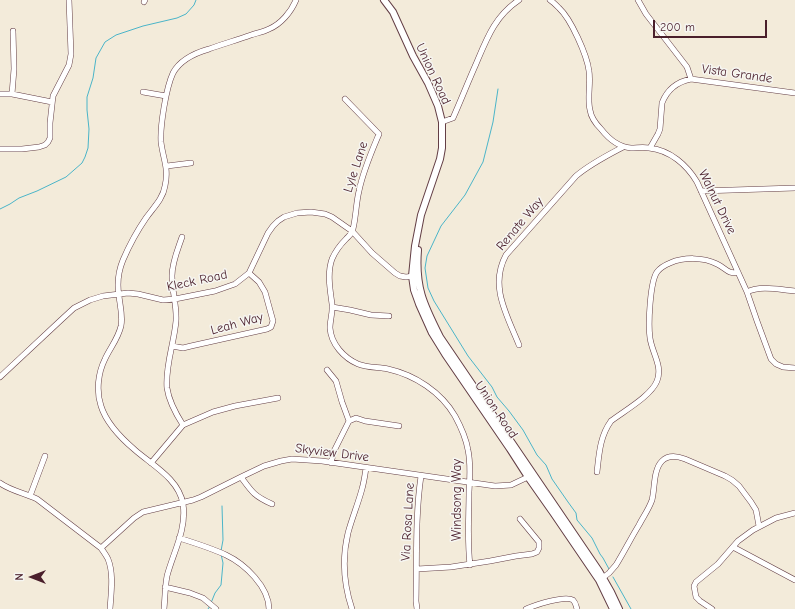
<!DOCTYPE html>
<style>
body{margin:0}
#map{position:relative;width:795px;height:609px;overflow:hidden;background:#f3ebda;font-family:"Comic Neue",sans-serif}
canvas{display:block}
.north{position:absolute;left:12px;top:557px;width:40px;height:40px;-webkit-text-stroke:3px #f6f6f2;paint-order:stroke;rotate:270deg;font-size:11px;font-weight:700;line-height:16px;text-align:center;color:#4a1f2b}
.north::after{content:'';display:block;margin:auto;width:14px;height:18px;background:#4a1f2b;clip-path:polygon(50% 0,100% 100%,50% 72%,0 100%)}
.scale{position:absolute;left:653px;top:20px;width:114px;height:18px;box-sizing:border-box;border:2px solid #4a1f2b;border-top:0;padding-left:5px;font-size:12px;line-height:14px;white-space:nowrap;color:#4a1f2b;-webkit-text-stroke:3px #f6f6f2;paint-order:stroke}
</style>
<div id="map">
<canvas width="795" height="609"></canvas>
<div class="north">N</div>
<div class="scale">200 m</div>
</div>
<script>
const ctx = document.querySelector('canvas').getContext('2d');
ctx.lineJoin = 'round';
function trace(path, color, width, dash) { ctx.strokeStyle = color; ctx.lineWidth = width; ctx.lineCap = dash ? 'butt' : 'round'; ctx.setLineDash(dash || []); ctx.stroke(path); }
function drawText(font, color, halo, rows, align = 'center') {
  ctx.font = font + ' "Comic Neue",sans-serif'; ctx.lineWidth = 3; ctx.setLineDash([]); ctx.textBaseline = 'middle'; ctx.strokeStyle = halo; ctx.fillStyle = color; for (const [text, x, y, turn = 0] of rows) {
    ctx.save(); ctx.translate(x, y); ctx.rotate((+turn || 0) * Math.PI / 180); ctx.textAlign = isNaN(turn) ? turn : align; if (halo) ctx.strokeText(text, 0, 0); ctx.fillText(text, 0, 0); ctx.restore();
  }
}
trace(new Path2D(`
 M498,89L493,122L483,162L465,195L441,226L427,256L425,268L428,288L434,301L468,356L492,387L497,397L509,411L523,430L537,455L546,465L552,479L568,502L576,513L577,520L592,538L600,554L603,558L609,569
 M0,209L10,204L19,198L37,191L66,177L82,163L85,157L88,148L89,129L87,110V97L93,78L96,58L105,42L116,35L143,26L177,18L186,14L194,5L196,0
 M221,551L223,540L222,506
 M613,577L631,609
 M211,603L215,593L221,585L223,563L221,554
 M208,609L210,606`), '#4ab4c8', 1);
const minor = new Path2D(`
 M550,0C553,2 556,5 559,8C571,19 587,55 589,71C591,83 587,98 590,110C591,117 596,124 601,129C608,138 618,147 631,148C637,148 643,147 649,148C670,150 687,165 697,182L747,292L757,321L771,359L776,364L783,367L795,368
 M638,0L646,14L687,67L691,79
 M144,2L145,0
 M143,92L166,96
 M0,94H12L52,102
 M12,94L14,69L13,31
 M345,99L379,134C371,153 363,171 359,191C356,203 356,217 353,229C352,234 349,236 346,239C341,244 335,252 332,259C327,273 330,289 332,304C333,312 330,320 330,328C331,344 344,358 358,364C368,368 378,367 388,369C415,375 441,392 455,416C461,427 466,438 468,450C471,464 470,478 469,492C469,516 467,540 470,565
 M442,122L453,118C461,100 468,82 476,64C487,38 495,16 519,0
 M650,148L658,134L660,129L662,103C667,90 676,82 691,79L795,93
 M0,149H22L39,147L45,145L48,142L50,138V123L53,96L69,65L71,54L69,0
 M167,166L191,163
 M701,191L795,188
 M182,237C178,249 172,262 172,276C172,291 177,306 176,321C174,344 165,366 167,388C169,402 176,414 183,425
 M747,292C761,285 780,290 795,291
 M332,307L350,310L371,315L389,316
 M519,345C507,315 489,286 506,255L576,176C590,164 606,156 623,147
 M172,346L183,348L191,346L267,329L271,327L273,321L265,292L259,282L249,273
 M327,370L336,381L342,402L349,421
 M0,377L61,320L74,308L90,300L103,296L128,293L138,294L163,300L175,299L215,291L235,284L249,273L268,233L273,226L278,221L284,217L297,213L311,212L325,214L332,217L352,231L372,253L395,273L400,276L406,277L414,276
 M151,463L183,425L213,412L235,406L278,398
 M331,463L334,451L349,421L356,418L365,421L399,426
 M597,472C599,454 600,436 611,421C624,411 651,396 657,381C663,366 652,353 650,338C648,324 650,282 657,272C660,268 665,265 670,263C684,257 703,257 717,264C726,268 728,275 738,272
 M241,477C252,492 254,496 272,504
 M0,483C11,491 25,493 37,499L101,548C103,551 106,555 108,559C114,574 111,593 110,609
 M30,496L45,456
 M179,538C195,543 211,548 226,555C245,564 269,587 269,609
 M733,547L795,580
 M101,548L134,518L143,512L193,500L201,497L241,477L264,466L281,461L292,459L322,461L495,486L511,485L530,476
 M417,569L451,567L490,561L516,556L532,554L537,552L539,548V542L520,519
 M600,580L609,573L616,565C624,552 631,538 639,525C643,517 649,509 652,500C655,489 653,470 662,461C668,455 677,456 685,459L725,476L732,480L739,486L751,502L756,510L759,526
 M165,587L190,593L203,598L216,609
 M164,609C165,598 165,587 167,576C173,553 187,529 183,504C179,479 152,465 135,450C122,439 106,422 101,406C96,391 98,373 105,359C110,348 118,339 121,326C123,316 120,306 119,296C117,284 118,272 123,260C129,246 137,231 146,218C153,208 163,199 165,186C169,168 163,159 161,142C160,126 166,88 173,73C180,60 195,53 209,49C223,44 237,40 251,35C257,33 263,32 269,29C281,24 291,12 296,0
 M352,609C344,585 342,558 348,533C352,518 358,504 362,489C364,482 365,475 366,468
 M417,609L416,601C417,560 415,517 421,476
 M526,609C535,605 565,595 573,600C576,603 576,606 577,609
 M712,609L700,601L696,597L694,586L696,582L718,564L738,541L753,530L776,518L795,513`);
const major = new Path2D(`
 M384,0L393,12L413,56L428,83L438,106L442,122V148L440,159L421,215L415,246L412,276L414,290L419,304L432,333L445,354L510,449L528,477L554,514L599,580L613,609
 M418,250C415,288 424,305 440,337L599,571L611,592L619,609`);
trace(minor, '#633e45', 6);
trace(major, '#633e45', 8);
trace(minor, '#fff', 5);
trace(major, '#fff', 6);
drawText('13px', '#4a1f2b', '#f6f6f2', [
 ["Union Road",433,74,65],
 ["Vista Grande",737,74,8],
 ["Lyle Lane",356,167,-72],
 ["Walnut Drive",717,202,64],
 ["Renate Way",520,224,-50],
 ["Kleck Road",197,281,-12],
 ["Leah Way",237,324,-15],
 ["Union Road",496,410,56],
 ["Skyview Drive",332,453,7],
 ["Windsong Way",457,500,-90],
 ["Via Rosa Lane",408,522,-87]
]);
</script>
